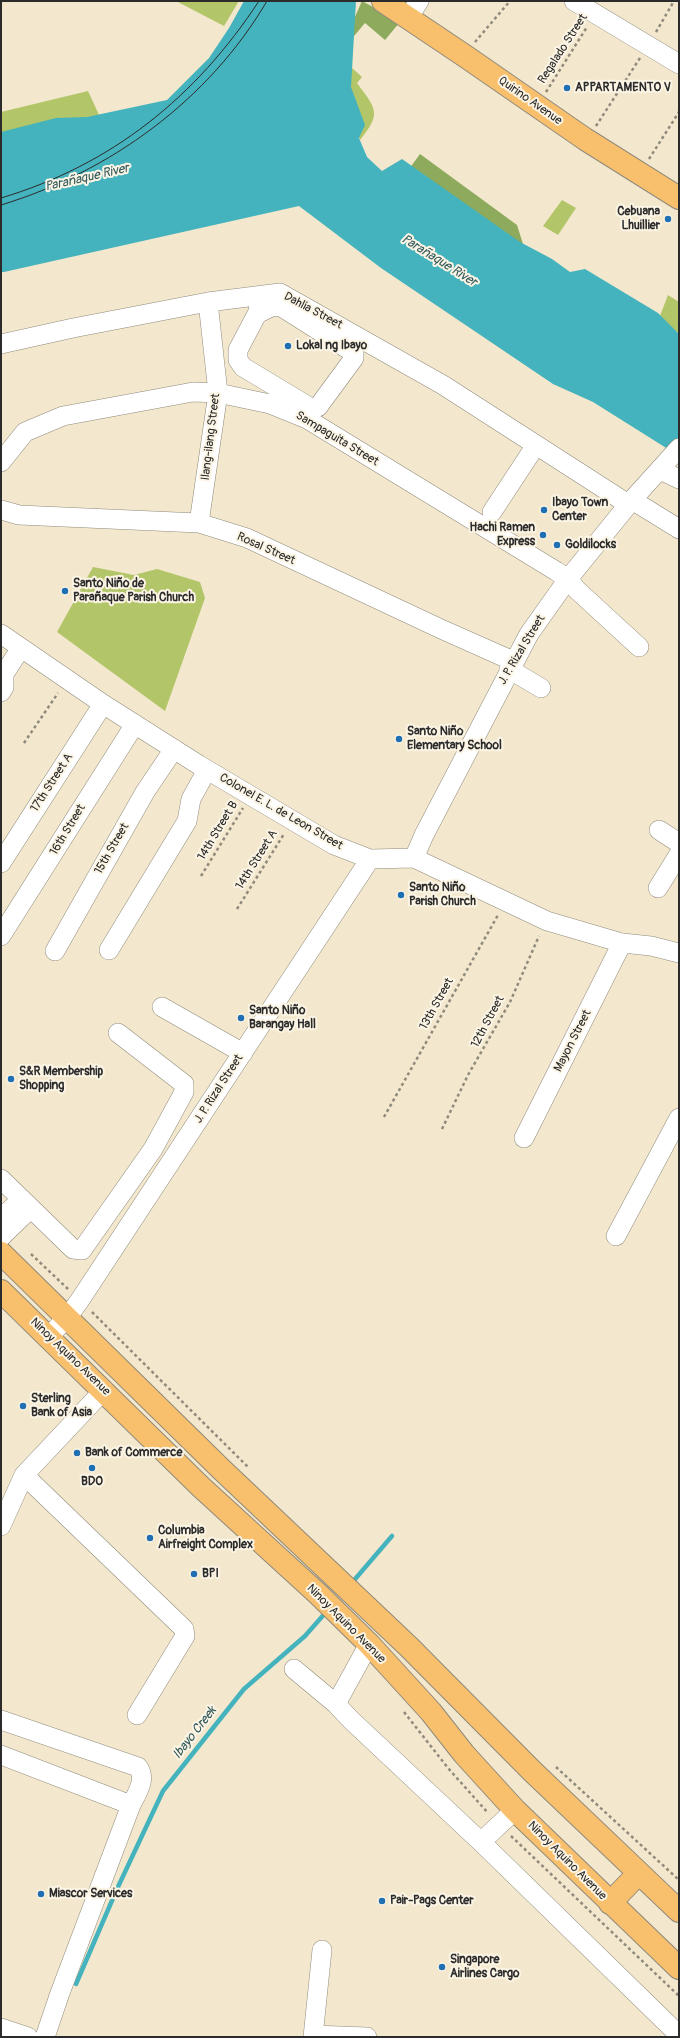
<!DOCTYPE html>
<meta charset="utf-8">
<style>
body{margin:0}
#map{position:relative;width:680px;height:2038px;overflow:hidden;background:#f3e8cd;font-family:Pangolin,sans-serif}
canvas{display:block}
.frame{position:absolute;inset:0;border:2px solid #2b2b2b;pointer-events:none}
</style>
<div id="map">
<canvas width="680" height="2038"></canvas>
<div class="frame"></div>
</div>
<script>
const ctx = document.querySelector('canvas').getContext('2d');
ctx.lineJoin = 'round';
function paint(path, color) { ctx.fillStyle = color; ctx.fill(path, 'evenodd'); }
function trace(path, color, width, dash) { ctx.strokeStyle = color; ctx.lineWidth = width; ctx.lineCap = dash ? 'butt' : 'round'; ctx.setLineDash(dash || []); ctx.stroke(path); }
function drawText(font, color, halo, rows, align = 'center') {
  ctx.font = font + ' Pangolin,sans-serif'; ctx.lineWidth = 4; ctx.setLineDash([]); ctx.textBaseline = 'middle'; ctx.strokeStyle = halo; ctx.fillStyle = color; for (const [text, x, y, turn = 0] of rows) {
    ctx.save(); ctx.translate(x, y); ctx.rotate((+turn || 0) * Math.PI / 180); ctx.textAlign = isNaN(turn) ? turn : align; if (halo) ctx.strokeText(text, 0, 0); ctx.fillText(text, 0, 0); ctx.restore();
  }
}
paint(new Path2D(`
 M176,1H239L224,26Z
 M341,58L362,77L357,83C376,109 382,113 360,140L344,90Z
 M88,91L100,117L1,138V112Z
 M562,200L576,208L558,235L543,226Z
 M668,295L679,302V333L658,321Z
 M93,567L134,575L157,569L200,582L205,598L165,711L57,632Z`), '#b2c569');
paint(new Path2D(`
 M362,1L400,22L385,40L365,23L338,55Z
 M420,154L517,225L524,247L401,180Z`), '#8daa5d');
paint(new Path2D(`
 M244,1H356L351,87L365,125L359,138L367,157L382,171L402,159L520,242L552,259L570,272L585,269L658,313L679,334V456L593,402L553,384L381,268L299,206L4,272H1V132L56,118L87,117L167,100L209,58L229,28Z`), '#44b3bd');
trace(new Path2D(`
 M350,1585L392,1536
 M76,1984L117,1889L163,1791L244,1689L305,1636L327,1611`), '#44b3bd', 4.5);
const minor = new Path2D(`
 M574,1L679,64
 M408,18L419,1
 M257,314L271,307L280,306L354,353V358L318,407L311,408L243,367L238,360V350L257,314L263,295
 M1,344L73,328L208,302L280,293L443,385L628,504
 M1,462L25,432L63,416L193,392L218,393L270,404L307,419L556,571L568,579L577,590L639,647
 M660,470L679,479
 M632,500L679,529
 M1,510L19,515L199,523L247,538L441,629L513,661
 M492,512L536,445
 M199,523L218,393L208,302
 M1,634L103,704L199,765L334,845L370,859L414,858L547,921L622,943L651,946L679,953
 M509,669L541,688
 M1,692L4,687V674L21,648
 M659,830L679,843
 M414,858L424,835L529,634L568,579L632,500L679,448
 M1,863L103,704
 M658,888L679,854
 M1,936L135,724
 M109,950L187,821L191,799L207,770
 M55,951L145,792L174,749
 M162,1007L243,1053
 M524,1138L622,943
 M1,1179L73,1249L82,1250L153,1149L184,1092V1084L118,1033
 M1,1218L22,1199
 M616,1236L679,1118
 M1,1237L31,1208
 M49,1336L66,1319L80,1300L370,859
 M24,1475L184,1629L185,1636L137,1715
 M1,1526L24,1475L104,1390
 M294,1669L336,1704L350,1719L481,1842L679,2035
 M336,1704L369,1644
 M1,1720L138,1767C147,1779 137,1793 131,1805L60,1993L45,2037
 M1,1755L131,1805
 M481,1842L515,1810
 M1,2028L28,2037
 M313,2035L367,2037
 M313,2037L322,1950`);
const major = new Path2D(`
 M383,1L465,56L585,139L679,198
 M1,1253L220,1468L409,1647L532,1771L679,1911
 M1,1291L201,1487L318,1594L369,1644L431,1712L464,1754L515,1810L679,1968
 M610,1903L639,1873`);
trace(minor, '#8f8a7c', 20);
trace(major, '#8f8a7c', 24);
trace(new Path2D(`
 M656,32L674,1
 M475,42L510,1
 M546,92L587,27
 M596,126L640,58
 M649,159L679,112
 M24,743L58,693
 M201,876L243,808
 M237,909L284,834
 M384,1117L498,915
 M442,1129L468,1075L510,1002L539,936
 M31,1254L68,1289
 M92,1312L249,1468
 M404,1712L448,1768L488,1813
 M556,1767L679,1880
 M511,1836L679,1996`), '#8f8a7c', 2.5, [3, 3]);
trace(minor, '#fff', 19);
trace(major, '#f8bf6c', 22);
trace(new Path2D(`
 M1,198C112,165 196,97 259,1
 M1,205C110,172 209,100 267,1`), '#2b2b2b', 1);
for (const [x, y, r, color] of [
 [567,88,4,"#1f6fb2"],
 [668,219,4,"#1f6fb2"],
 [288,346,4,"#1f6fb2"],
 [544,510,4,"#1f6fb2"],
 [543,535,4,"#1f6fb2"],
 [557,545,4,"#1f6fb2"],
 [65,591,4,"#1f6fb2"],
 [399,739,4,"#1f6fb2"],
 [401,895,4,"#1f6fb2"],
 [241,1018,4,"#1f6fb2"],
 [11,1079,4,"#1f6fb2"],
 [23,1406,4,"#1f6fb2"],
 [77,1453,4,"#1f6fb2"],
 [92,1468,4,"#1f6fb2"],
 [150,1538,4,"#1f6fb2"],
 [194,1574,4,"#1f6fb2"],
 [41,1894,4,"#1f6fb2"],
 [382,1901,4,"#1f6fb2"],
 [442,1967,4,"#1f6fb2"]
]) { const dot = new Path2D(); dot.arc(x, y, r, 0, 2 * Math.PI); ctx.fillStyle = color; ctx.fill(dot); trace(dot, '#fcf5e5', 1.5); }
drawText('12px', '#2b2b2b', '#fcf5e5', [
 ["Regalado Street",563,49,-57],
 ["Quirino Avenue",530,101,35],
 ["Dahlia Street",313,311,28],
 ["Ilang-ilang Street",211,437,-83],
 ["Sampaguita Street",337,439,31],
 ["Rosal Street",266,549,24],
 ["J. P. Rizal Street",522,650,-59],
 ["17th Street A",52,783,-57],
 ["Colonel E. L. de Leon Street",281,812,30],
 ["16th Street",68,830,-59],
 ["14th Street B",218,831,-59],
 ["15th Street",112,849,-60],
 ["14th Street A",257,860,-58],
 ["13th Street",437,1004,-61],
 ["12th Street",488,1022,-62],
 ["Mayon Street",573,1041,-63],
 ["J. P. Rizal Street",219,1089,-57],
 ["Ninoy Aquino Avenue",70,1357,44],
 ["Ninoy Aquino Avenue",346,1624,45],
 ["Ninoy Aquino Avenue",567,1861,45]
]);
drawText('bold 12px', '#2b2b2b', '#fcf5e5', [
 ["APPARTAMENTO V",575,88],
 ["Cebuana",660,212,"right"],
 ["Lhuillier",660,226,"right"],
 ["Lokal ng Ibayo",296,346],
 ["Ibayo Town",552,503],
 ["Center",552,517],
 ["Hachi Ramen",535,528,"right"],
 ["Express",535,542,"right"],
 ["Goldilocks",565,545],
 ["Santo Niño de",73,584],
 ["Parañaque Parish Church",73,598],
 ["Santo Niño",407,732],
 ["Elementary School",407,746],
 ["Santo Niño",409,888],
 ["Parish Church",409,902],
 ["Santo Niño",249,1011],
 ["Barangay Hall",249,1025],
 ["S&R Membership",19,1072],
 ["Shopping",19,1086],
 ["Sterling",31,1399],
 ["Bank of Asia",31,1413],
 ["Bank of Commerce",85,1453],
 ["BDO",92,1482,"center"],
 ["Columbia",158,1531],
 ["Airfreight Complex",158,1545],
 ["BPI",202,1574],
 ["Miascor Services",49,1894],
 ["Pair-Pags Center",390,1901],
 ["Singapore",450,1960],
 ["Airlines Cargo",450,1974]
], 'left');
drawText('italic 13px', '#345b5e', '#fcf5e5', [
 ["Parañaque River",87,178,-13],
 ["Parañaque River",439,261,32],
 ["Ibayo Creek",195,1733,-52]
]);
</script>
